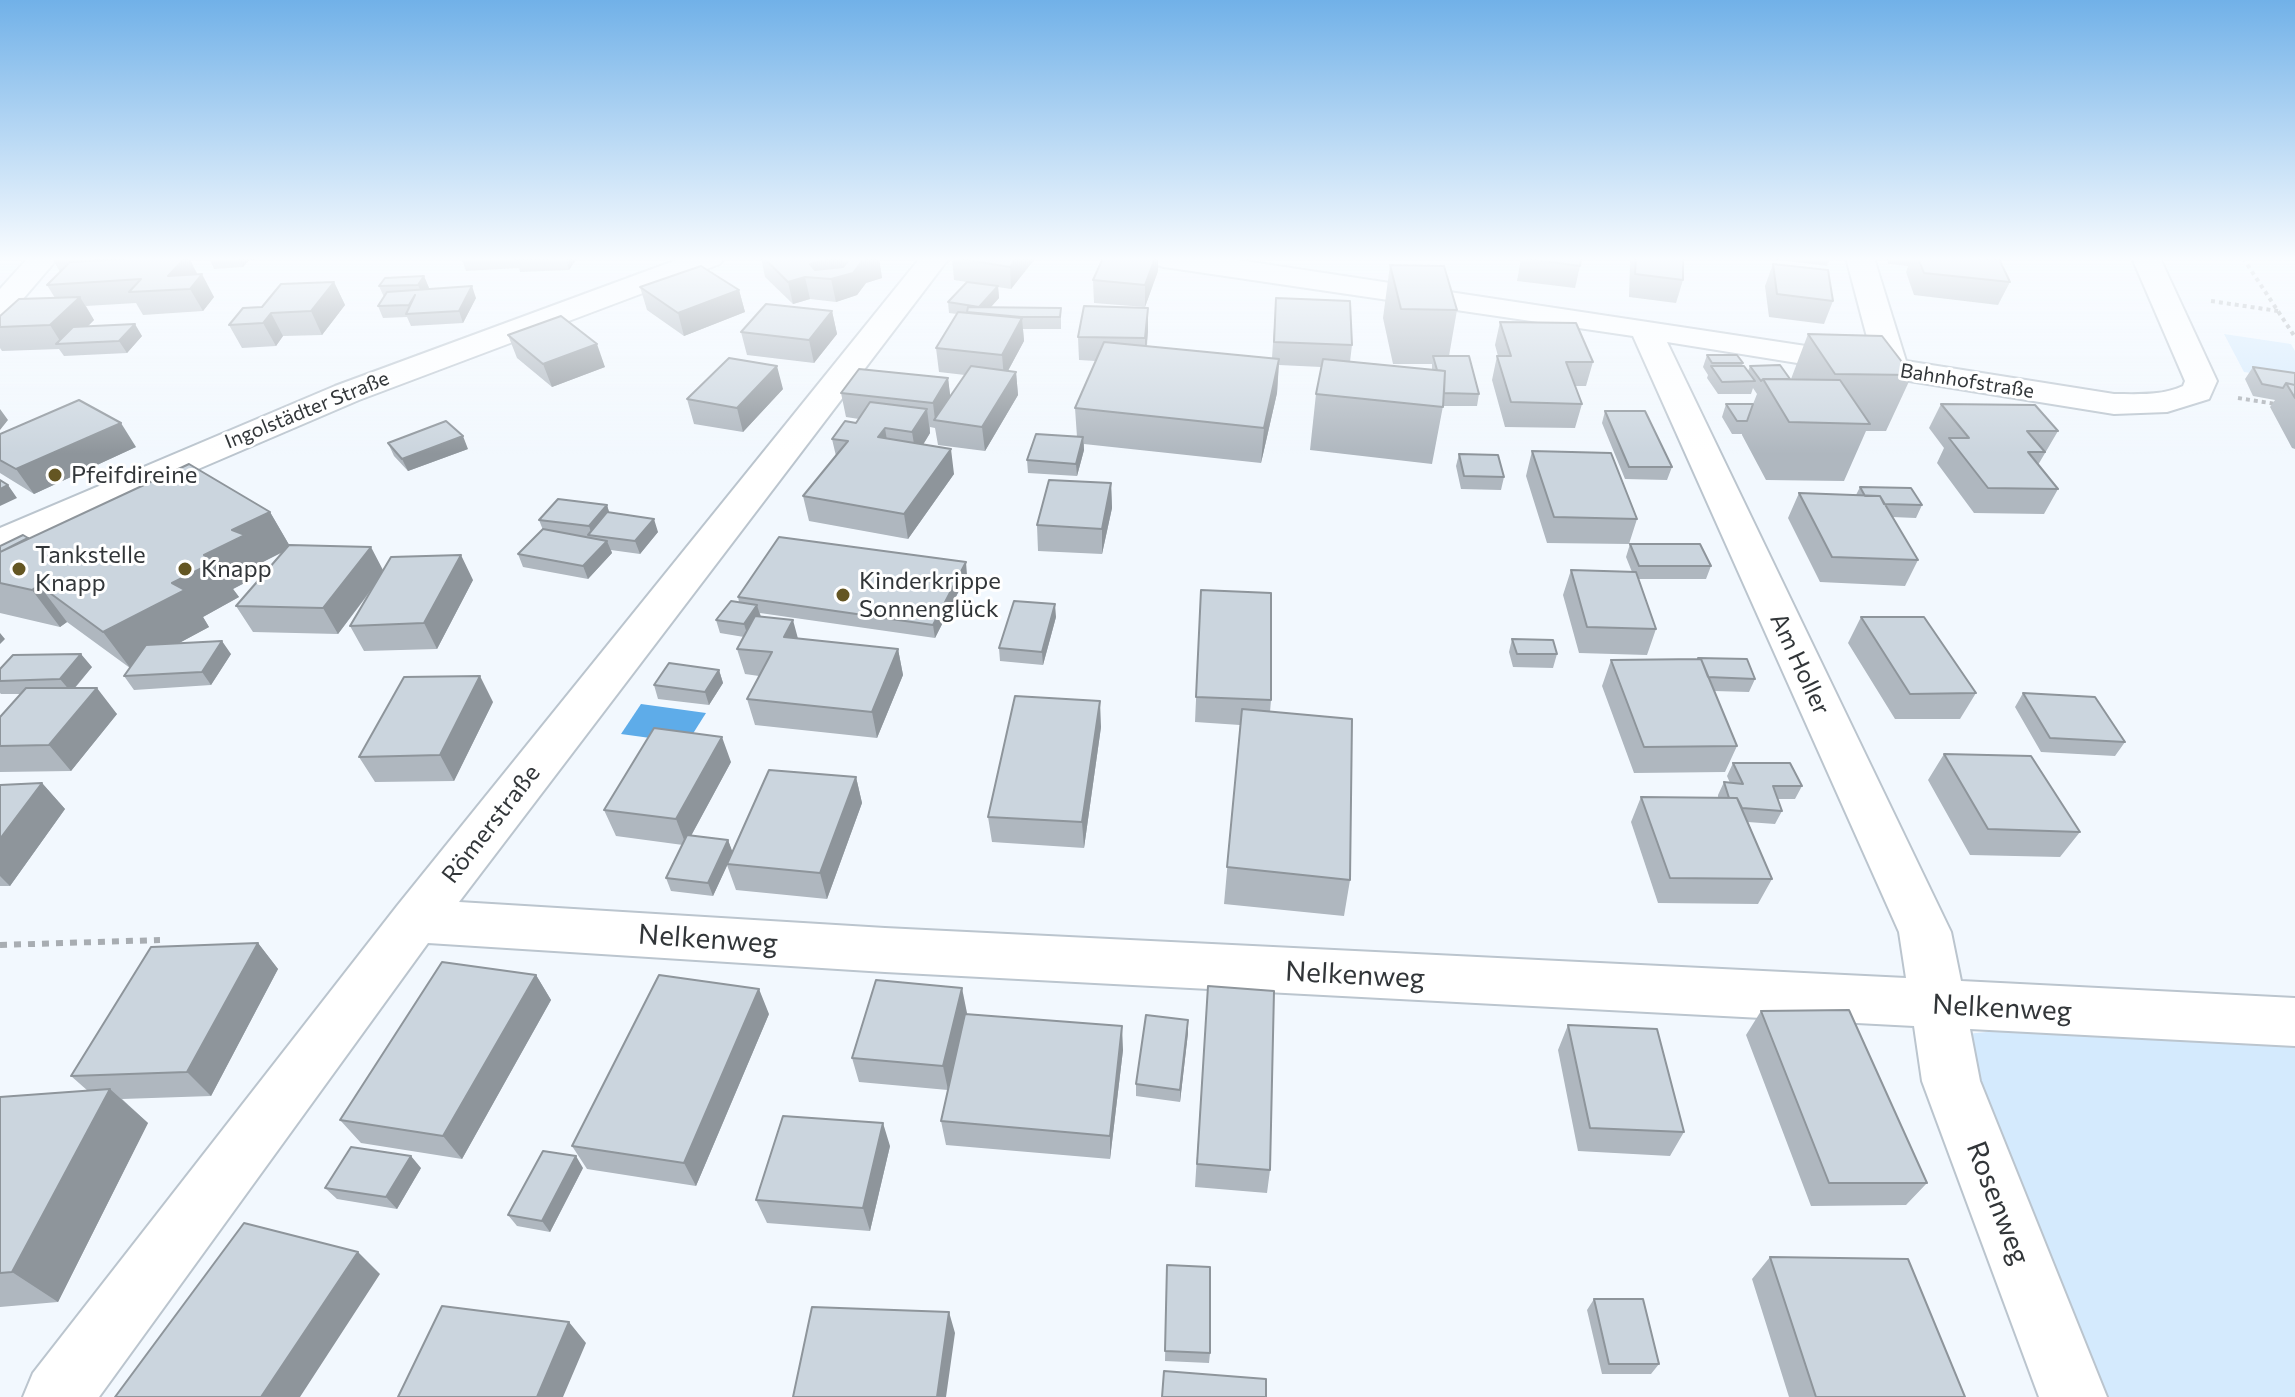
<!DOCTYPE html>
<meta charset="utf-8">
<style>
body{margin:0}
canvas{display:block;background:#f2f8fe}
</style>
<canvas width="2295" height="1397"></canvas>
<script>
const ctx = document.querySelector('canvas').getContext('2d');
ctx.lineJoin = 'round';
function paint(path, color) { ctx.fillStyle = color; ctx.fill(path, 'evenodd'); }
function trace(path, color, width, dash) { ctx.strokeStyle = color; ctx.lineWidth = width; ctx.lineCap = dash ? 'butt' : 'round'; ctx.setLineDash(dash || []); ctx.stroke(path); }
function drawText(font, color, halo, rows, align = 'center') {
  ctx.font = font + ' Commissioner,sans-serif'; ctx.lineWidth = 6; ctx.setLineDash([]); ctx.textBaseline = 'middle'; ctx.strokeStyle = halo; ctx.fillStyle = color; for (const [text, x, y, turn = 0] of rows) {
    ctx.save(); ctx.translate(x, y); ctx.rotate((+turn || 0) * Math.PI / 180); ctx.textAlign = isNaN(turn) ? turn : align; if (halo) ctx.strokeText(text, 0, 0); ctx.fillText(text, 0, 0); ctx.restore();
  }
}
paint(new Path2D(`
 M2224,334L2291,344L2295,351V379L2244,372Z
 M1996,1031L2176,1034L2295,1040V1397H2103L1961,1047L1967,1034Z`), '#d4eafd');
paint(new Path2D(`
 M641,704L706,713L687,743L621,734Z`), '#5eace9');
const street = new Path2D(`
 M28,258H58L11,313L0,316V289Z
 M682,258H724L720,264L359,400L0,554V528L335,386Z
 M920,258H949L459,902L885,928L1906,978L1899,932L1633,336L1164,267L1154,264L1150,258H1225L1872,356L1846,258H1874L1906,361L2114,394C2137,394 2161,396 2183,386L2185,381L2132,258H2160L2217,381L2209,399L2167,412L2114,414L1667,342L1951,932L1961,981L2295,998V1046L1970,1029L1980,1081L2107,1397H2039L1922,1081L1914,1026L885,972L428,943L99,1397H23L33,1373L397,906Z`);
trace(street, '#bbc5ce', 4);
trace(new Path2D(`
 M2243,258L2295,337
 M2211,301L2278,311
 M2238,398L2276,404`), '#a8adb2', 4, [4, 4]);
trace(new Path2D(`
 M0,945L160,940`), '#a8adb2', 6, [7, 7]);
paint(street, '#fff');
paint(new Path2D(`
 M52,258H189L198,275L214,297L203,311L143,315L136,303L86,306L94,320L87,327L142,336L127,353L64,356L59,349L2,351L0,348V316L55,298L47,285L60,272Z
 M209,258H271L249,260L243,267L214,269Z
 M461,258H577L569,270L520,272L519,268L466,271Z
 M761,258H879L882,278L866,283L857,295L836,302L810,299L793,304L765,277Z
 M952,258L1034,260L1011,289L998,287L999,298L990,308H1061V329H1023L1024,341L1008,371L1016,372L1018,395L985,451L938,445L935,428L930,427V433L923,445L954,474L908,539L809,521L803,496L836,456L832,439L856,423L859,419L846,417L841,393L948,378L950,396L965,375L939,372L936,348L957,314L949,313L948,302L967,282L954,280Z
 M1103,258H1158V271L1145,307L1094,303L1093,280Z
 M1521,258L1580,266L1575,288L1517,281Z
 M1631,258H1683V280L1676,303L1629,297L1630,264Z
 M1764,258H1830L1827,266Z
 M1887,258H1994L2010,282L1998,305L1914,295L1906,272L1908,266L1888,264Z
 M1773,264L1833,301L1824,324L1769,317L1765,286Z
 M1390,265L1457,310L1449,356L1479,394L1477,406H1443L1432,464L1310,450L1316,394L1321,367L1279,365L1277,393L1261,463L1084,444V450L1077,476L1028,473L1027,460L1077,437L1075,408L1096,361L1079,360L1078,337L1148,331L1147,346L1272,358L1276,298L1352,345L1350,362L1432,370V364H1393L1383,318Z
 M424,276L429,288L428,289L476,298L463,323L411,326L407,317L383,318L378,306L384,297L379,286Z
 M334,282L345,305L322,335L283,336L276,346L242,348L229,325L262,307Z
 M640,287L739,290L745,312L684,336L647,310Z
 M832,311L837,334L814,363L747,355L741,332Z
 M1500,322L1593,362L1586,386H1575L1582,404L1575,428L1505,427L1492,380L1497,356H1498L1495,345Z
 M1808,334L1912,375L1886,431H1866L1844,481L1766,480L1742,435V434H1732L1722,417L1726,404H1753L1757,394L1753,388L1751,394H1718L1707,378L1708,375L1703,367L1707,355L1743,363L1742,366L1748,371L1750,366L1791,379Z
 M508,335L605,367L552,387L517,358Z
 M2253,367L2295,373V449L2292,448L2270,407L2275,400L2253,396L2245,379Z
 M783,389L743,432L694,424L687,399Z
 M1941,404L2058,431L2038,465L2058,489L2044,514L1974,513L1937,463L1944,448L1929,428Z
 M1605,411L1672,467L1667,480L1625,479L1602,423Z
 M0,434L136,447L34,494L0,473Z
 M388,443L468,449L408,471L394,456Z
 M1532,451L1637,519L1629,544L1547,543L1526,476Z
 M1459,454L1504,477L1501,490L1461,489L1456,466Z
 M1111,483L1112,508L1102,554L1038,551L1037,525Z
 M1860,487L1922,505L1916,518L1892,517L1918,560L1905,586L1820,582L1788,518L1799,493L1856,495Z
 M607,505L609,513L658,532L640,554L611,550L612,553L588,579L523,567L518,554L543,530L539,520Z
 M270,512L289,545L383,570L473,580L437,649L364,651L350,626L373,588L338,634L253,632L236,606L266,572L233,589L239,597L203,617L209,627L179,643L231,654L211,685L134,690L124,676L130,668L67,622L60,627L0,613V546L28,538ZM283,551L266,571L261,563Z
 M1630,544L1711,566L1706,579H1638L1656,629L1647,655L1579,653L1563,595L1571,570L1632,572L1626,557Z
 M967,575L935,638L760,613L761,617L798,639L898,649L903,675L877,738L755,725L747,699L759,676L745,674L737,649L744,637L720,633L716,620L739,602L738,597Z
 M1201,590L1271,700L1270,712L1350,880L1344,916L1224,904L1240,725L1195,722Z
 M1056,617L1043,665L1000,661L999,648Z
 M1861,617L1976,693L1960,719H1895L1848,643Z
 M1512,639L1557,654L1553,668L1513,667L1509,652Z
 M1611,660L1755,679L1749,692L1714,691L1737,746L1725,772L1634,773L1602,686Z
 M92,667L75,688L117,714L71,771L0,772V717L21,694H1L0,693V669Z
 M719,670L723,683L709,705L658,699L654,685Z
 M2023,693L2125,742L2115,756L2041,752L2015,707Z
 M493,702L454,781L375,782L359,757Z
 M1101,727L1084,848L992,842L988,817Z
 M1944,754L2080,832L2060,857L1970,855L1928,780Z
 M731,762L691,836L728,840L732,852L856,777L862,803L827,899L736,890L727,865L713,896L671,891L666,878L683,845L616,836L604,810Z
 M1733,763L1802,786L1795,799H1778L1782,811L1775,824L1748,822L1772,879L1758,904L1658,903L1631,822L1641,797L1718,798V795L1724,782L1730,783L1727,776Z
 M42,783L65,809L10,886H0V785Z
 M258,943L278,969L211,1096L122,1099L148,1123L58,1302L0,1307V1097L88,1091L71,1076Z
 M536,975L551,1000L462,1159L361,1143L340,1120Z
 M1208,986L1270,1170L1267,1193L1195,1187Z
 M1761,1011L1927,1183L1906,1205L1811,1206L1746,1035Z
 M769,1014L696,1186L587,1169L572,1146Z
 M967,1014L1123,1050L1110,1159L946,1145L941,1121L948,1090L859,1082L852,1058Z
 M1568,1025L1684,1132L1670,1156L1578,1151L1558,1050Z
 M1188,1033L1180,1102L1136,1096V1084Z
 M890,1146L870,1231L767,1223L756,1200Z
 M421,1168L397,1209L337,1199L325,1188Z
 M583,1168L550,1232L517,1226L508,1215Z
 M1770,1257L1965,1397H1789L1752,1279Z
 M1167,1265L1210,1353L1209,1363L1165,1361Z
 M1594,1299L1659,1364L1651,1374H1602L1587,1310Z`), '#afb7bf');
paint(new Path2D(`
 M93,258H118L121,264L105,279Z
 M185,258H189L199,278L202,274L214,297L203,311L190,289L168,276Z
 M238,258H248L249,260L243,267Z
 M566,258H577L569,270L566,259Z
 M833,258H843L846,275L862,261L870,258H879L882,278L866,283L857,295L836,302L831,279L813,277L810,264Z
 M1016,258H1034V260L1011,289L1010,267Z
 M1155,258H1158V271L1145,307V285Z
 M424,276L429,288L423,296L418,285Z
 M805,277L810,299L793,304L788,282Z
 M334,282L345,305L322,335L311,311Z
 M472,286L476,298L463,323L459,311Z
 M998,286L999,298L980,319L979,307Z
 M739,290L745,312L684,336L678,313Z
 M80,297L94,320L70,344H62L50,325Z
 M1148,308V331L1145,362V338Z
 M832,311L837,334L814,363L809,340Z
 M271,313L283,336L276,346L263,323Z
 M1022,318L1024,341L1004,378L1002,355Z
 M135,324L142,336L127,353L119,341Z
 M597,344L605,367L552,387L543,364Z
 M1279,359L1277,393L1261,463L1264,428Z
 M777,366L783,389L743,432L737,408Z
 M1016,372L1018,395L985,451L982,427Z
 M948,378L951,402L935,420L933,403Z
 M0,409L8,420L0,430Z
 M927,409L930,433L916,456L912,432Z
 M121,423L136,447L34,494L16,469Z
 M885,428L889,453L878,437Z
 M463,436L468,449L408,471L402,459Z
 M1083,437L1084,450L1077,476L1076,464Z
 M951,449L954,474L908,539L904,514Z
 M1111,483L1112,508L1102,554V529Z
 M8,485L17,498L0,506V489Z
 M607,505L611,518L592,535L589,526Z
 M270,512L291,548L261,563L267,571L233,589L239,597L203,617L209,627L131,669L103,632L172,583L232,530Z
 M654,519L658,532L640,554L635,541Z
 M607,541L612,553L588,579L583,566Z
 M371,547L384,572L338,634L323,608Z
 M461,555L473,580L437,649L424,623Z
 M966,562L967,575L935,638L933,625Z
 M39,585L67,622L60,627L32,590Z
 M1055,604L1056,617L1043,665L1042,652Z
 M757,605L761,618L748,637L744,624Z
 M793,620L800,646L784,637Z
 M0,633L5,639L0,644Z
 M222,641L231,654L211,685L202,672Z
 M898,649L903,675L877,738L872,712Z
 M81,654L92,667L71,692L60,679Z
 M719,670L723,683L709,705L705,692Z
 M480,676L493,702L454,781L440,755Z
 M97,688L117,714L71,771L49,745Z
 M1100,701L1101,727L1084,848L1082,822Z
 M722,737L731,762L686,845L676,819Z
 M856,777L862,803L827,899L820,873Z
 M42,783L65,809L10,886L0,876V839Z
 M728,840L733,853L713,896L708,883Z
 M258,943L278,969L211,1096L187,1072Z
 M536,975L551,1000L462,1159L443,1136Z
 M962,988L967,1013L948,1090L943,1066Z
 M759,989L769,1014L696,1186L684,1163Z
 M1188,1020V1033L1180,1102V1090Z
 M1122,1026L1123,1050L1110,1159V1136Z
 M110,1089L148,1123L58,1302L12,1272Z
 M883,1123L890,1146L870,1231L863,1208Z
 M411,1156L421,1168L397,1209L386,1197Z
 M576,1156L583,1168L550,1232L542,1221Z
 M358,1252L380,1274L300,1397H261Z
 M949,1312L955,1333L946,1397H937Z
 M569,1322L586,1343L563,1397H537Z`), '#8e959b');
const building = new Path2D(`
 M140,258H185L168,276L202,274L190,289L129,292L141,279L47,285L70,262Z
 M517,258H566L516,260Z
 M764,258H833L810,264L815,270L843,267L848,261L845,258H870L862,261L853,273L831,279L805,277L788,282Z
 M955,258H1016L1010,267Z
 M1103,258H1155L1145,285L1093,280Z
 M1521,258H1581L1580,266Z
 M1636,258H1683V280L1635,274Z
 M1918,258L1999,259L2010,282L1924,273Z
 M1773,264L1828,270L1833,301L1777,294Z
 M1390,265L1444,266L1457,310L1401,309Z
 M701,266L739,290L678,313L640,287Z
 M424,276L418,285L379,286L385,278Z
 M334,282L311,311L271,313L263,323L229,325L243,308L262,307L281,284Z
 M967,282L998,286L979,307L948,302Z
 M472,286L459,311L406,314L415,295L409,305L378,306L387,292Z
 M80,297L50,325L0,327V316L19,299Z
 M1276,298L1350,301L1352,345L1274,342Z
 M766,304L832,311L809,340L741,332Z
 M1084,306L1148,308L1145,338L1078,337Z
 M968,307L1061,308L1060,317H1021L967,312Z
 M958,312L1022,318L1002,355L936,348Z
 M561,316L597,344L543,364L508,335Z
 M1500,322L1576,323L1593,362H1566L1582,404L1511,402L1497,356H1511Z
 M135,324L119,341L56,344L73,327Z
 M1808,334L1882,336L1912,375L1835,374Z
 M1104,342L1279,359L1264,428L1075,408Z
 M1707,355H1737L1743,363H1712Z
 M1433,356H1469L1479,394L1444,393L1445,371L1437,370Z
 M729,358L777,366L737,408L687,399Z
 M1323,359L1445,371L1443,407L1316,394Z
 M1780,365L1790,379H1763L1761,381L1750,366Z
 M971,366L1016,372L982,427L934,420Z
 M1711,366H1744L1755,381L1722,382Z
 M2253,367L2295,373V385L2286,383L2283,388L2262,384Z
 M859,369L948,378L933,403L841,393Z
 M1763,379L1840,380L1870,424L1789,422Z
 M2286,383L2295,385V398Z
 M79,400L121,423L16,469L0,460V434Z
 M870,402L927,409L912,432L885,428L878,437L951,449L904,514L803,496L848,441L832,439L845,421L856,423Z
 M1726,404H1753L1747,421H1737Z
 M1941,404L2035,405L2058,431H2027L2045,452H2028L2058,489L1988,488L1949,438H1969Z
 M1605,411H1645L1672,467H1629Z
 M446,421L463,436L402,459L388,443Z
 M1036,434L1083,437L1076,464L1027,460Z
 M1532,451L1611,453L1637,519L1554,517Z
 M1459,454L1498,455L1504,477L1464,476Z
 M189,464L270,512L232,530L245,535L204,555L216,561L172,583L185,590L103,632L39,585L32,590L0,583V552Z
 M0,480L8,485L0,489Z
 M1049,480L1111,483L1102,529L1037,525Z
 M1860,487L1911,488L1922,505L1884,504L1880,496H1865Z
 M1799,493L1880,496L1918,560L1832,557Z
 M558,499L607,505L589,526L539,520Z
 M607,512L654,519L635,541L588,535Z
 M543,529L607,541L583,566L518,554Z
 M23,535L28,538L0,552V546Z
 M779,537L966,562L933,625L738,597Z
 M1630,544H1700L1711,566H1639Z
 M289,545L371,547L323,608L236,606Z
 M461,555L424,623L350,626L391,557Z
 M1571,570L1636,572L1656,629L1587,627Z
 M1201,590L1271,593V700L1196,697Z
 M731,601L757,605L744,624L716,620Z
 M1014,601L1055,604L1042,652L999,648Z
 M755,616L793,620L784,637L898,649L872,712L747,699L772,652L737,649Z
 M1861,617H1924L1976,693L1910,694Z
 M1512,639L1553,640L1557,654H1517Z
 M222,641L202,672L124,676L146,645Z
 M81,654L60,679L0,681V669L13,655Z
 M1698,658L1747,659L1755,679L1708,677L1701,659Z
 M1701,659L1737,746L1644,747L1611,660Z
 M669,663L719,670L705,692L654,685Z
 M480,676L440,755L359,757L404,677Z
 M26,688H97L49,745L0,746V717Z
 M2023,693L2095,697L2125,742L2050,738Z
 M1015,696L1100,701L1082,822L988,817Z
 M1242,709L1352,719L1350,880L1227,867Z
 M654,728L722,737L676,819L604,810Z
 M1944,754L2031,756L2080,832L1988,829Z
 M1733,763H1790L1802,786H1773L1782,811L1742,808L1737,798H1729L1724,782L1743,784Z
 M769,770L856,777L820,873L727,864Z
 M42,783L0,839V785Z
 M1641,797L1737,798L1772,879L1670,878Z
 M687,835L728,840L708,883L666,878Z
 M258,943L187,1072L71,1076L151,947Z
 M442,962L536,975L443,1136L340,1120Z
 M659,975L759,989L684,1163L572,1146Z
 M876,980L962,988L943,1066L852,1058Z
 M1208,986L1274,991L1270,1170L1197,1164Z
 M1849,1010L1927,1183H1829L1761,1011Z
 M965,1014L1122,1026L1110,1136L941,1121Z
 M1146,1015L1188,1020L1180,1090L1136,1084Z
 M1568,1025L1657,1029L1684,1132L1590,1128Z
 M110,1089L12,1272L0,1273V1097Z
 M783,1116L883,1123L863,1208L756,1200Z
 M351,1147L411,1156L386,1197L325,1188Z
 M543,1151L576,1156L542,1221L508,1215Z
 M244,1223L358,1252L261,1397H115Z
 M1770,1257L1908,1259L1965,1397H1816Z
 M1167,1265L1210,1267V1353L1165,1351Z
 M1594,1299H1643L1659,1364H1609Z
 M442,1306L569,1322L537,1397H398Z
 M812,1307L949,1312L937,1397H793Z
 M1164,1371L1266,1379V1397H1162Z`);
paint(building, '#cbd5de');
trace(building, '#8e959b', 2);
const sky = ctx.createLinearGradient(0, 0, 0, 454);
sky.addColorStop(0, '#71b1e8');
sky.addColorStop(0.57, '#f9fcff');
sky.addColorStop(1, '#f9fcff00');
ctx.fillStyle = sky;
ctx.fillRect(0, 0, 2295, 454);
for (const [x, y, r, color] of [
 [55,475,8,"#645623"],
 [19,569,8,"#645623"],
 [185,569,8,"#645623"],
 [843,595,8,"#645623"]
]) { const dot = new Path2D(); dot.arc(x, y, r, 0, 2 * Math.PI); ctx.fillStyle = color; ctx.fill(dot); trace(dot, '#fff', 3); }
drawText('20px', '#323639', '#fff', [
 ["Bahnhofstraße",1967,381,9],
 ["Ingolstädter Straße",307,410,-22]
]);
drawText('24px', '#323639', '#fff', [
 ["Pfeifdireine",71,475],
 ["Tankstelle",35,555],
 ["Knapp",35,583],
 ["Knapp",201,569],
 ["Kinderkrippe",859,581],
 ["Sonnenglück",859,609]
], 'left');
drawText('24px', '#323639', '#fff', [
 ["Am Holler",1800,664,65],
 ["Römerstraße",491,824,-52]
]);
drawText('28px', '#323639', '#fff', [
 ["Nelkenweg",708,939,4],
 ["Nelkenweg",1355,975,3],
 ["Nelkenweg",2002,1008,3],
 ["Rosenweg",1998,1203,69]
]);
</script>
